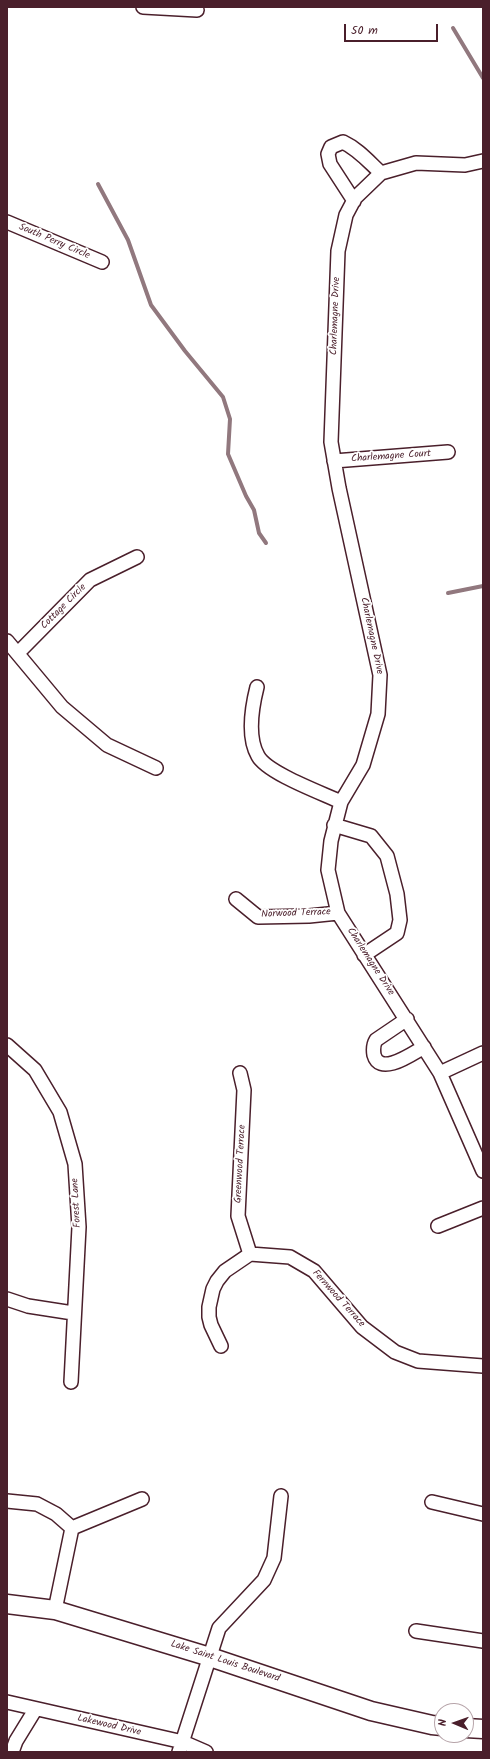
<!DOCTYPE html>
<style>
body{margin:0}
#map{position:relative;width:490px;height:1759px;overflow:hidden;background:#fff;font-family:Kalam,sans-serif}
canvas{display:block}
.frame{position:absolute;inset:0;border:8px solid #4a1f2b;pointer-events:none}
.north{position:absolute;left:434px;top:1703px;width:40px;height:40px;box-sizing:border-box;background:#fff;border:1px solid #b7a5aa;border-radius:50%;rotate:272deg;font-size:11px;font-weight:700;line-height:16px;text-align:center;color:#4a1f2b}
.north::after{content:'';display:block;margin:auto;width:14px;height:18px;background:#4a1f2b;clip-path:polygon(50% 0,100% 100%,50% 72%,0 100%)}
.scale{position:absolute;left:344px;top:24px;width:94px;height:18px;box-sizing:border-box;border:2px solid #4a1f2b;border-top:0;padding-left:5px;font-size:12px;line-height:14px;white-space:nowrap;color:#4a1f2b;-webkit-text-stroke:3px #fff;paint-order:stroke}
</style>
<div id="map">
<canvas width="490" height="1759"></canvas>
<div class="frame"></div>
<div class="north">N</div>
<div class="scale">50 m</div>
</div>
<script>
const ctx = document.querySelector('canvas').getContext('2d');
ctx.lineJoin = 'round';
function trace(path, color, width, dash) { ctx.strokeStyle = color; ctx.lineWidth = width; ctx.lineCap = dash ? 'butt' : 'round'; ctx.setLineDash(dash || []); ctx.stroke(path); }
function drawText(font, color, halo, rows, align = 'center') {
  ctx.font = font + ' Kalam,sans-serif'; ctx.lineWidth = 3.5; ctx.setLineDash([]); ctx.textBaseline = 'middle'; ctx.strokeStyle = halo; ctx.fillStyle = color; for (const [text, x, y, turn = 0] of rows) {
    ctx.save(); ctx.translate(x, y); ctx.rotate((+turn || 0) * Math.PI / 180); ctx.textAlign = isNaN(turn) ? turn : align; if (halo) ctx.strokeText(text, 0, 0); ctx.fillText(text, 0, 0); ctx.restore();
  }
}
trace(new Path2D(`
 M453,28L483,78
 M98,184L128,240L151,305L185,351L223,397L230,419L228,454L246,496L254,510L259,533L266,543
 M448,593L483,586`), '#91787e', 4);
const street = new Path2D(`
 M143,7L197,10
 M483,161L465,165L416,163L381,173L355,198L346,215L338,251L331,442L339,488L380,675L378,714L363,765L341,802L331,841L328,870L338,913L440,1073L483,1171
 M354,201L330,164L328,154L331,147L343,142C358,149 369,162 381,173
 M7,222L102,262
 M334,461L448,452
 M7,641L62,707L107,745L156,768
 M18,653L90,580L137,557
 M257,687C252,707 247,737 258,756C267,773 322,793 341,802
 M334,825L371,836L387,856L397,894L400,920L397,933L364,955
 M236,899L258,917L309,916L338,913
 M407,1019L376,1040C373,1045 373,1049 374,1055C380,1077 413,1053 424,1047
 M7,1045L35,1070L60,1112L75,1164L79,1227L71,1382
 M240,1073L244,1090L238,1216L250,1254
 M440,1073L483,1053
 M438,1226L483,1208
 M7,1299L28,1306L73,1313
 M221,1346L211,1325L209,1317V1307L213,1289L217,1281L225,1271L250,1254L290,1257L314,1271L362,1327L395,1352L418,1361L483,1366
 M7,1501L37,1504L56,1514L72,1528
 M432,1502L483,1514
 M72,1528L142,1499
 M55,1610L72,1528
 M416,1631L483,1641
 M7,1702L183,1742L206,1752
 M12,1752L16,1741L35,1710
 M179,1752L219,1628L264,1580L274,1558L281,1496`);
const secondary = new Path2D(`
 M7,1604L55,1610L210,1657L371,1711L432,1725L442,1726
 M466,1728L483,1729`);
trace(street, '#4a1f2b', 16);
trace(secondary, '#4a1f2b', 21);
trace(street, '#fff', 13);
trace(secondary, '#fff', 18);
drawText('10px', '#4a1f2b', '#fff', [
 ["South Perry Circle",54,242,23],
 ["Charlemagne Drive",336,316,-88],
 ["Charlemagne Court",391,457,-4],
 ["Cottage Circle",64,607,-45],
 ["Charlemagne Drive",371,636,78],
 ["Norwood Terrace",296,914,-2],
 ["Charlemagne Drive",370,962,57],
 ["Greenwood Terrace",241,1164,-87],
 ["Forest Lane",77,1203,-93],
 ["Fernwood Terrace",338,1299,48],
 ["Lake Saint Louis Boulevard",225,1662,18],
 ["Lakewood Drive",109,1726,13]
]);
</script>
